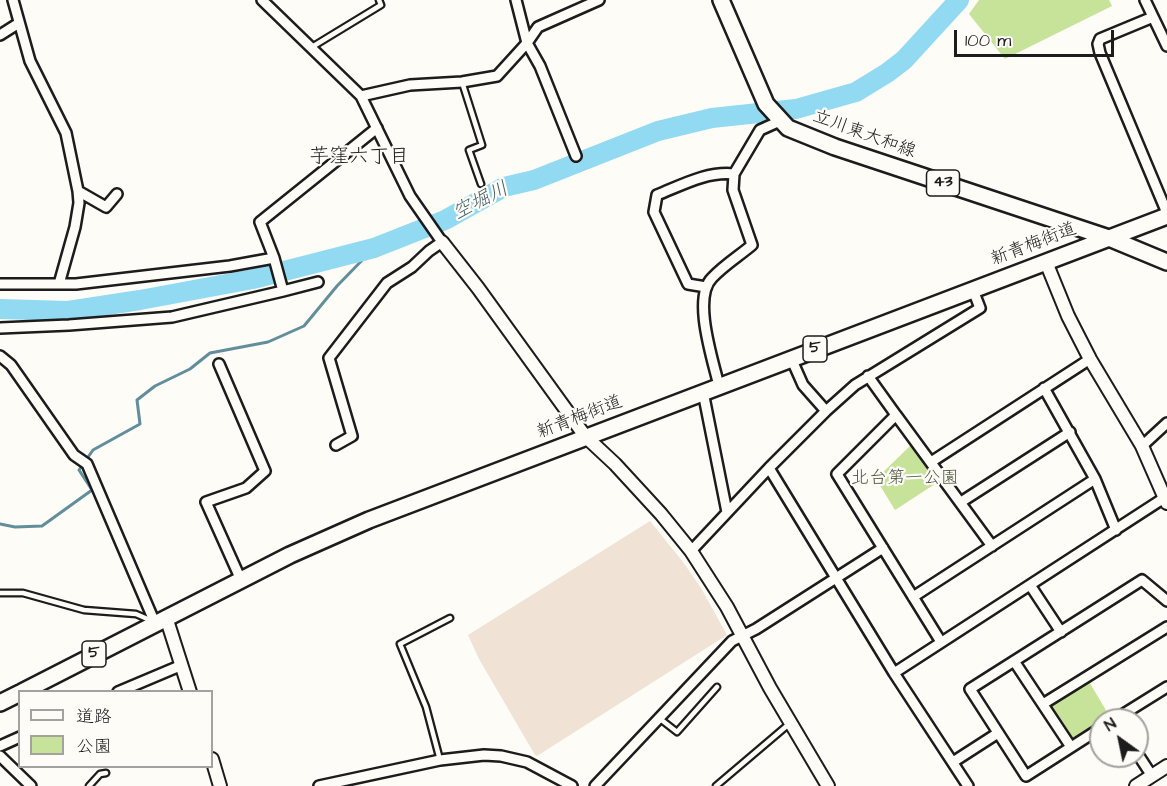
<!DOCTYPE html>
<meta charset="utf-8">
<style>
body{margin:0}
#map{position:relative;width:1167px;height:786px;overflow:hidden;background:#fdfcf7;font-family:"Architects Daughter","Klee One",sans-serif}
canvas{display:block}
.legend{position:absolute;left:18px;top:690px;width:195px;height:78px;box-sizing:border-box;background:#fdfcf7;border:2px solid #a3a29f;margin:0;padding:8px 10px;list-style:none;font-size:18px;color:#1c1c1c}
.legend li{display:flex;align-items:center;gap:12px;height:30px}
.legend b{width:30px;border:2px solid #a3a29f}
.north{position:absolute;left:1089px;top:708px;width:60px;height:60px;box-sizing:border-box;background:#fdfcf7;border:2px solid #a3a29f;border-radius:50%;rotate:327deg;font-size:16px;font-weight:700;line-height:24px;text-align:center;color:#1c1c1c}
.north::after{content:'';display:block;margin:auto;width:21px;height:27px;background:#1c1c1c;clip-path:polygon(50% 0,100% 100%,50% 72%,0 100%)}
.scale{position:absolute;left:954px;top:30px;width:160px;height:27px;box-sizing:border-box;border:3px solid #1c1c1c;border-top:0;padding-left:8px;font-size:18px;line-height:21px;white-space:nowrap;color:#1c1c1c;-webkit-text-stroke:4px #fdfcf7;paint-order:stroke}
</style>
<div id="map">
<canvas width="1167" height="786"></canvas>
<ul class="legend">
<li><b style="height:8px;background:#fdfcf7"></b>道路</li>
<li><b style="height:16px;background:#c7e299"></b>公園</li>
</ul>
<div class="north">N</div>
<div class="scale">100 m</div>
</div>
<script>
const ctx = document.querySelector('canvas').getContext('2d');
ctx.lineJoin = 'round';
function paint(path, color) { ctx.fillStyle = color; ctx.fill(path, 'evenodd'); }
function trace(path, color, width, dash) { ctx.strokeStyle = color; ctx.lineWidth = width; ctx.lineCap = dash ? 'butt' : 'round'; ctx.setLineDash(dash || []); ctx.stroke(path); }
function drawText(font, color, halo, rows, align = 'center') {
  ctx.font = font + ' "Architects Daughter","Klee One",sans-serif'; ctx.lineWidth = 4.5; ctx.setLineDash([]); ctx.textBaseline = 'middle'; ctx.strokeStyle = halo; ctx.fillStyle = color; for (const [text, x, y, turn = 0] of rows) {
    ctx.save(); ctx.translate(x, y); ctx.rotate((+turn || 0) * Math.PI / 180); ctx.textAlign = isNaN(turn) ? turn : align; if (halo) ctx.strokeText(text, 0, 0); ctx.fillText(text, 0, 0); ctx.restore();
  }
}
paint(new Path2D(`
 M650,521L683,562L701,588L727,635L537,756L535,755L479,659L468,635Z`), '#f0e2d5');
paint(new Path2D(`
 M979,0H1109L1112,6L1005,59L969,14Z
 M912,444L938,482L895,510L876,479Z
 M1088,680L1110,717L1101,720V723L1070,741L1048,705Z`), '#c7e299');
trace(new Path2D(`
 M0,524L15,527L42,526L92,490L79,470L93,450L140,424L137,400L155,386L190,369L210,353L268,342L304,326L337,286L374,248`), '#628e9c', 3);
trace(new Path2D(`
 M0,309L68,311L140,300L253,279L374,248L445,220L504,187L534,180L658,131L712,118L796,109L856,92L887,73L904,60L959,0`), '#91daf2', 20);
const service = new Path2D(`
 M312,47L381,5L379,0
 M462,82L482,145L469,150L481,184
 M0,593H23L84,610L136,614L152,621
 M659,718L677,732L717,687
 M440,760L426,707L400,644L450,618
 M89,786L100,774L106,773
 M716,786L789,724`);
const minor = new Path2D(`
 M13,0L30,61L66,133L78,191L79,203L75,227L59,284
 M262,0L361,96L410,196L442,242L429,251L412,267L387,283L329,358L352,436L336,445
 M516,0L527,43L540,66L576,156
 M1145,0L1167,46
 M1153,17L1100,39L1098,44L1100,53L1167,213
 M0,35L19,23
 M361,96L410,85L462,82L497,76L527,43L538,27L599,0
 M78,191L106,207L117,194
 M0,284H76L230,266L274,258
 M706,287L688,284L654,212L657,195C682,185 707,171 734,174
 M283,291L274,258L260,222L377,128
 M0,328L69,325L172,317L283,291L318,282
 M0,356L11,365L74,455L87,464L155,623
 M791,358L803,385L826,411
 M219,364L265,471L246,488L206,502L241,580
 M868,376L896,415
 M719,386C713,360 692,298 712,278C724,265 739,256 752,245L733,190L734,174L760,130L780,121
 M1044,388L1095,479L1116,530
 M703,392L727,512
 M1142,446L1167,423
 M931,462L1090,359
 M769,468L894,673L968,786
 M961,502L1070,432
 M691,551L769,468L826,411L855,385L980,308L973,290
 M1030,585L1061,632
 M913,597L1095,479
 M941,642L837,474L896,415L992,546
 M1014,661L1071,747
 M894,673L1164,498
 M118,692L182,665
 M1043,704L1167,627
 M1114,720L1167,687
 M1101,728L1026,776L970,689L1142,580L1167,601
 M0,746L20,737
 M1137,753L1152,776
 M0,756L31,786
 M953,762L998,733
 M319,786L440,760L484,755L501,756L527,762L572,786
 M595,786L732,641L756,629L883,548`);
const tertiary = new Path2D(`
 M442,242L478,288L585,436L615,464L661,514L691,551L727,607L770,688L828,786
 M1046,262L1068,316L1090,359L1142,446L1167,503
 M166,617L190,692
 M212,759L220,786
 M1136,786L1167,766`);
const primary = new Path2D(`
 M721,0L766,104L788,128L835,147L1109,238L1167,262
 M22,692L290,555L369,520L1167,216
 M0,703L20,693`);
trace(service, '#1c1c1c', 9);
trace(minor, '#1c1c1c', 14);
trace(tertiary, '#1c1c1c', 16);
trace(primary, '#1c1c1c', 20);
trace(service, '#fdfcf7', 4.5);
trace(minor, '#fdfcf7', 9);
trace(tertiary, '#fdfcf7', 12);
trace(primary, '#fdfcf7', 15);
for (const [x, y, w] of [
 [943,183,33],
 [815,349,24],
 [94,654,24]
]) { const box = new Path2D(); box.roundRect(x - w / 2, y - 13, w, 26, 4.5); ctx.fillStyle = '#fdfcf7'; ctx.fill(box); trace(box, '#1c1c1c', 1.5); }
drawText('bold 16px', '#1c1c1c', null, [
 ["43",943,183],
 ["5",815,349],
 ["5",94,654]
]);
drawText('18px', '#1c1c1c', '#fdfcf7', [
 ["立川東大和線",864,135,20],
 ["新青梅街道",1034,245,-21],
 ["新青梅街道",580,418,-21]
]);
drawText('18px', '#4f5742', '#fdfcf7', [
 ["北台第一公園",905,479]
]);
drawText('20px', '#1c1c1c', '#fdfcf7', [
 ["芋窪六丁目",359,158]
]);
drawText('italic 20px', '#455e67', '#fdfcf7', [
 ["空堀川",481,202,-27]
]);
</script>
